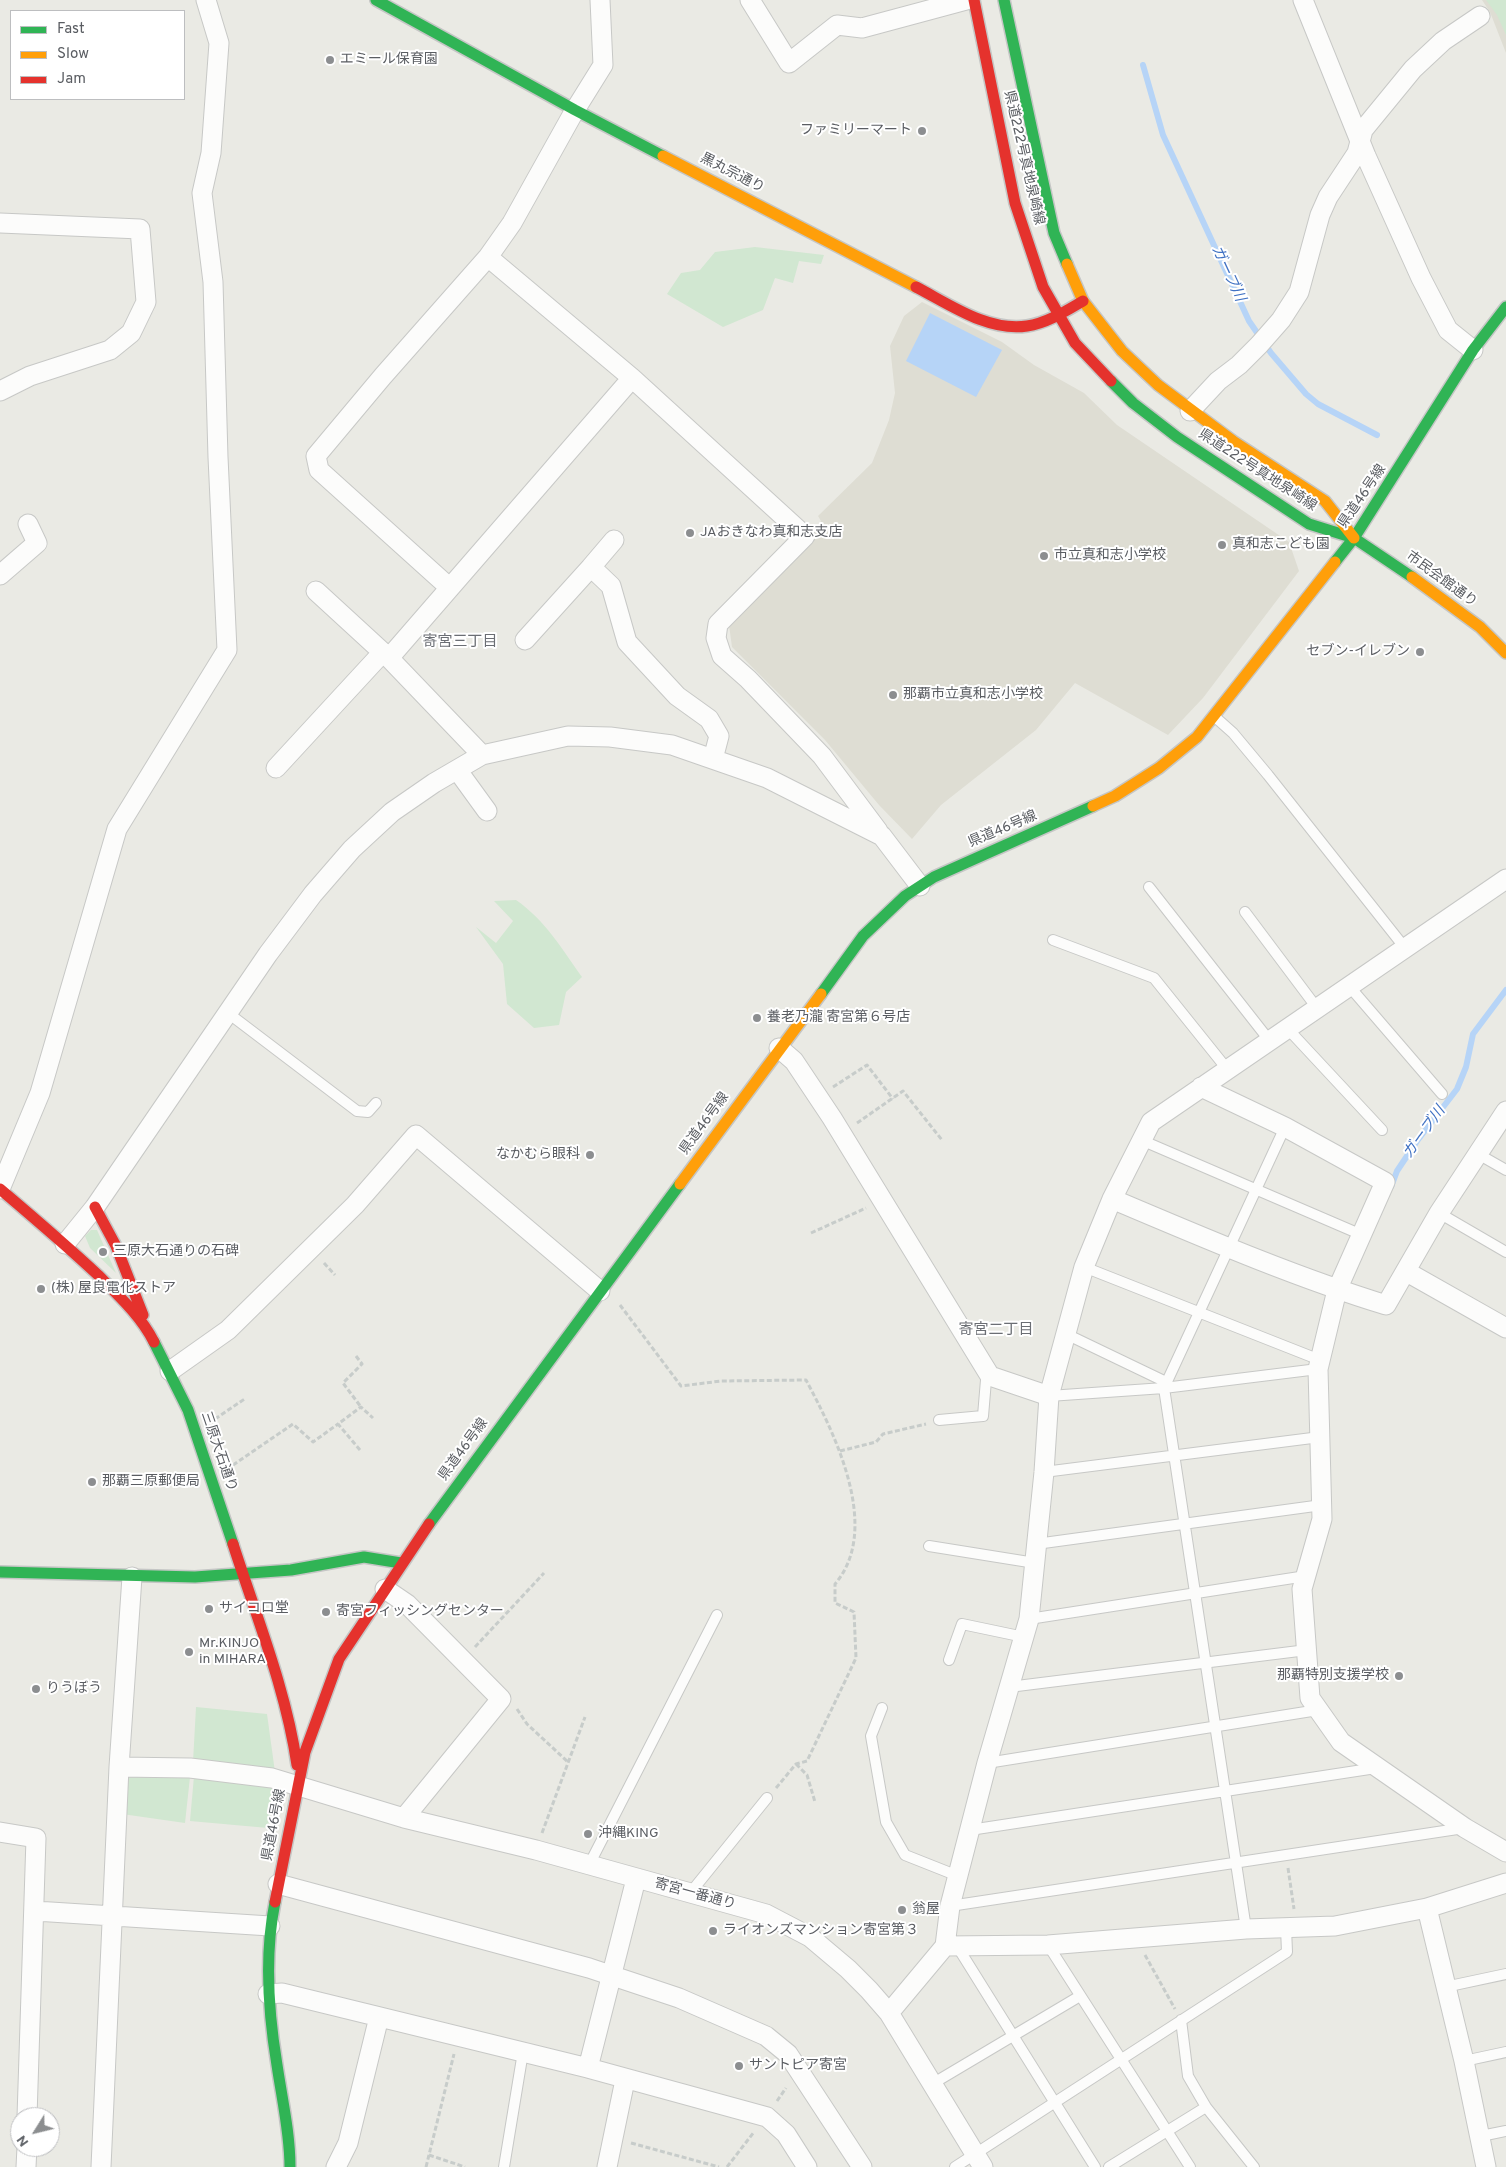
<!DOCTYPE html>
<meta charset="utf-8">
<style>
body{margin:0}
#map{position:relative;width:1506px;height:2167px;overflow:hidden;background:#eaeae4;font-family:Overpass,sans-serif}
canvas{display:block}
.legend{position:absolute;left:10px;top:10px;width:175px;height:90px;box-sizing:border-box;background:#fff;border:1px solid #bdbec0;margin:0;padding:6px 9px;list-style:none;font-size:15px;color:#5a5d62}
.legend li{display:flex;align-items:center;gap:10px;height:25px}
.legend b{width:25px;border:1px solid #bdbec0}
.north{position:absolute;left:10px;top:2107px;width:50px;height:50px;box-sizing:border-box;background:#fff;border:1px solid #bdbec0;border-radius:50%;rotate:234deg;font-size:14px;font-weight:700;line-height:20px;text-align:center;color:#5a5d62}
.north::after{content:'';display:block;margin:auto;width:18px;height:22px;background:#8c8e90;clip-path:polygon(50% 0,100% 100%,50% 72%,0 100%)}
</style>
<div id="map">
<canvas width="1506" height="2167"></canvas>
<ul class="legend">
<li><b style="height:6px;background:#30b455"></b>Fast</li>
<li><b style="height:6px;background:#ff9f0a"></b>Slow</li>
<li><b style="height:6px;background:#e5322d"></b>Jam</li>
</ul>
<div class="north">N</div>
</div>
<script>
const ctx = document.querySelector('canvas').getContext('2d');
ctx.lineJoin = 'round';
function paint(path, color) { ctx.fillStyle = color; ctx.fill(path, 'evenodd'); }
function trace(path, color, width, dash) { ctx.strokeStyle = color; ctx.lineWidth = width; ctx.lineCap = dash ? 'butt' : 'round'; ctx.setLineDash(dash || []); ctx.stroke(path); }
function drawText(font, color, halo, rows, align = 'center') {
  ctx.font = font + ' Overpass,"Noto Sans JP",sans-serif'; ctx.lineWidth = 4; ctx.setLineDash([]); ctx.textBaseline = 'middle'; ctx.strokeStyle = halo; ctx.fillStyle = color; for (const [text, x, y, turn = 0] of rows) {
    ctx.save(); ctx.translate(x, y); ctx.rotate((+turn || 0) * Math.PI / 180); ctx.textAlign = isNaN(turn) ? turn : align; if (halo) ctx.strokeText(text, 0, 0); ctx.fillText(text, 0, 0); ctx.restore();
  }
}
paint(new Path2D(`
 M1482,0H1506V53L1490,12Z
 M922,302L1002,342L1034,365L1084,393L1117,425L1289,542L1299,571L1203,698L1168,735L1075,683L1036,730L941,805L912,839L879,805L825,740L732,647L729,625L813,535L821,521L818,516L872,463L889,420L895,393L890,346L904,316Z`), '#deddd3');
paint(new Path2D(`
 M1486,0H1506V35L1497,15Z
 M755,247L824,255L821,264L799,261L793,283L775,278L763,310L723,327L667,294L681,273L700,270L715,252Z
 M516,900C545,920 562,949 582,977L566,992L559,1025L534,1028L507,1004L503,964L476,927L496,943L513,921L494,901Z
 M91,1230H97L116,1273L90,1248L85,1236Z
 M196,1707L267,1714L275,1772L193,1762Z
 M123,1776L190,1777L185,1823L122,1814Z
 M194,1776L273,1783L268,1828L190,1821Z`), '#d1e7d1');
paint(new Path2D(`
 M930,313L1002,350L976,397L906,361Z`), '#b6d4f7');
trace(new Path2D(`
 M1143,65L1163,135L1249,321L1271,353L1306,394L1318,404L1377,435
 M1391,1187L1397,1171L1417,1141L1457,1089L1466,1067L1473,1034L1506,990`), '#b6d4f7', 6);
const lane = new Path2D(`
 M1215,717L1233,733L1268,775L1405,948
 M1149,887L1269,1040
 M1245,912L1317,1008
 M1053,940L1154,978L1227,1069
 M1349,986L1442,1094
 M228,1013L357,1111L368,1112L376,1103
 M1287,1028L1382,1130
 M1141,1140L1362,1235
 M1478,1154L1506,1170
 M1439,1213L1506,1252
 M1084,1267L1320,1360
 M1066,1334L1166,1382
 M1049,1396L1164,1388L1318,1369
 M939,1420L983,1416L986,1380L990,1376
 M1044,1472L1320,1437
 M1036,1544L1322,1505
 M929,1546L1035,1563
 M1029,1619L1306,1576
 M949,1660L962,1624L1024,1637
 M1009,1687L1307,1650
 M882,1708L871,1736L886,1822L905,1855L958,1876
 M987,1763L1318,1710
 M970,1830L1376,1768
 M589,1865L717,1615
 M691,1892L767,1798
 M950,1906L1464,1828
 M1246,1929L1164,1388L1285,1127
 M1048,1945L1190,2167
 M957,1946L1095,2167
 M1445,1987L1506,1974
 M1181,2020L1188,2076L1206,2107L1254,2167
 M1464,2061L1506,2052
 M932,2084L1080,1996
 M1481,2136L1506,2131
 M504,2167L523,2052
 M955,2167L1287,1952L1286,1928
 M1109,2167L1206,2107`);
const street = new Path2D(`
 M750,0L789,63L837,25L862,28L966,0
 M1303,0L1366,156L1421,278L1448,330L1473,350
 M0,223L140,229L146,302L131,333L110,350L30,376L0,391
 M488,257L632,378L805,536L718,624L716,638L722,656L748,679L822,756L878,831
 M1190,411L1218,381L1239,365L1259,345L1281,320L1299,292L1320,215L1328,197L1357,153L1363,130L1413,69L1443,41L1480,16
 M614,540L591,567L611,586L627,642L677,696L709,719L719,736L713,759
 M0,575L37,543L28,524
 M450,588L319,470L316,456L383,376L488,257L512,223L575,110L603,65L600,0
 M316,591L389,658
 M525,640L591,567
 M482,755L389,658L632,378
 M276,768L383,652
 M458,771L487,811
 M779,1048L794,1061L832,1118L990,1376L1049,1396
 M1201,1087L1285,1127L1385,1182L1337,1290L1318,1369L1322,1519L1302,1589L1310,1698L1341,1742L1465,1828L1506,1852
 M0,1189L40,1093L117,829L227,650L218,457L213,282L202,193L211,153L219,43L206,0
 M1112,1199C1202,1237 1292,1276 1386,1305L1439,1213L1506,1111
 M65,1244L95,1207L268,954L313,894L352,849L392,812L434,783L482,755L568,736L610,737L672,745L767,778L882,836L920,886
 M1407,1272L1506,1328
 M170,1371L228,1330L355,1205L416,1135L600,1291
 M385,1589L407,1604L501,1699L404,1818
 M119,1767L190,1768L272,1778L404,1818L536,1850L766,1914L810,1937L848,1969L869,1990L889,2013L983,2167
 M0,1832L36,1838L27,2117
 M278,1884L589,1968L679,1998L766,2036L788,2054L862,2167
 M1427,1908L1464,2061L1486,2167
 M35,1911L270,1926
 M945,1946L1048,1945L1246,1929L1335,1926L1427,1908L1506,1883
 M268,1994L282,1993L588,2068L767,2117L786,2134L807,2167
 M889,2013L945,1946L950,1906L987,1763L1029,1619L1044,1472L1049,1396L1084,1267L1112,1199L1151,1122L1506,879
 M588,2068L636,1879
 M26,2167L27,2147
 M101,2167L119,1767L132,1577
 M336,2167L348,2143L379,2017
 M607,2167L625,2080`);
const fast = new Path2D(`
 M376,0L575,110L663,156
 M1004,0L1054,233L1067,264
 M1111,381L1133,403L1177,437L1309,524L1354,538L1412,577
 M1335,562L1354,538L1473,350L1506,307
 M821,994L863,936L905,896L934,877L1093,806
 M154,1342L188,1410L233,1544
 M429,1524L680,1184
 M0,1572L195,1577L291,1570L364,1557L401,1563
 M275,1902C264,1956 268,2011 277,2065C282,2099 290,2133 290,2167`);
const slow = new Path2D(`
 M663,156L916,287
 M1067,264L1083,301L1122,351L1158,385L1233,441L1325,501L1354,538
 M1412,577L1480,627L1506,653
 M1093,806L1115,796L1159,768L1197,737L1335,562
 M680,1184L821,994`);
const jam = new Path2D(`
 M974,0L1015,203L1043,287L1075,343L1111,381
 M916,287C949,304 988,332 1027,326C1047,323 1066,311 1083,301
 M0,1189C33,1217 66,1245 98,1275C118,1295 141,1316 154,1342
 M95,1207L116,1246L143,1315
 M233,1544C256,1616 286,1689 297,1765
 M275,1902L305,1752L339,1659L429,1524`);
trace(lane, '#c7c8c6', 12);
trace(street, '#c7c8c6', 21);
trace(fast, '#c5c6c5', 14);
trace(slow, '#c5c6c5', 14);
trace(jam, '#c5c6c5', 14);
trace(new Path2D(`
 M833,1087L867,1065L893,1099
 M857,1123L903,1091L942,1140
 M811,1233L866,1208
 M324,1263L335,1275
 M620,1305L681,1386L721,1381L806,1380C835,1434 882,1529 835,1584V1603L854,1612L856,1658L807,1761L796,1764L776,1788
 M356,1356L362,1364L343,1383L361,1407
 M215,1419L246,1398
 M360,1450L338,1424L361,1407L373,1418
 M840,1451L876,1442L883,1434L926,1424
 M233,1465L293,1424L313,1442L338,1424
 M475,1647L544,1573
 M517,1709L527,1724L568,1762
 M796,1764L807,1775L815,1802
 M542,1833L585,1717
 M1288,1868L1294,1909
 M1145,1955L1175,2009
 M777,2101L786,2088
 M631,2143L719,2167
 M429,2155L465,2167
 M426,2167L454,2054
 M727,2167L754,2132`), '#c7ccca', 3, [5, 2.5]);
trace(lane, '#fcfcfb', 10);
trace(street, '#fcfcfb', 19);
trace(fast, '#30b455', 11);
trace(slow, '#ff9f0a', 11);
trace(jam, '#e5322d', 11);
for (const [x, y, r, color] of [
 [330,60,5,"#8c8e90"],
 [922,131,5,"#8c8e90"],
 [690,533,5,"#8c8e90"],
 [1222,545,5,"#8c8e90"],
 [1044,556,5,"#8c8e90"],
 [1420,652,5,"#8c8e90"],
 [893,695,5,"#8c8e90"],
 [757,1018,5,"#8c8e90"],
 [590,1155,5,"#8c8e90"],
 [103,1252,5,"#8c8e90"],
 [41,1289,5,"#8c8e90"],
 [92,1482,5,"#8c8e90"],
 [209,1609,5,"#8c8e90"],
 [326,1612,5,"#8c8e90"],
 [189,1652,5,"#8c8e90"],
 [1399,1676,5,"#8c8e90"],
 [36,1689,5,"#8c8e90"],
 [588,1834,5,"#8c8e90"],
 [902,1910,5,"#8c8e90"],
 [713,1931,5,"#8c8e90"],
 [739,2066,5,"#8c8e90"]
]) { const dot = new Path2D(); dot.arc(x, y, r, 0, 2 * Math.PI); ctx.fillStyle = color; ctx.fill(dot); trace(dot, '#fff', 2); }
drawText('14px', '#5a5d62', '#fff', [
 ["エミール保育園",340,60],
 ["ファミリーマート",912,131,"right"],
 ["JAおきなわ真和志支店",700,533],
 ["真和志こども園",1232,545],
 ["市立真和志小学校",1054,556],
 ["セブン-イレブン",1410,652,"right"],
 ["那覇市立真和志小学校",903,695],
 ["養老乃瀧 寄宮第６号店",767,1018],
 ["なかむら眼科",580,1155,"right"],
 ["三原大石通りの石碑",113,1252],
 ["(株) 屋良電化ストア",51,1289],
 ["那覇三原郵便局",102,1482],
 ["サイコロ堂",219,1609],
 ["寄宮フィッシングセンター",336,1612],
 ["Mr.KINJO",199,1644],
 ["in MIHARA",199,1660],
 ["那覇特別支援学校",1389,1676,"right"],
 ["りうぼう",46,1689],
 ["沖縄KING",598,1834],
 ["翁屋",912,1910],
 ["ライオンズマンション寄宮第３",723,1931],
 ["サントピア寄宮",749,2066]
], 'left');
drawText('14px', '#5a5d62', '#fff', [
 ["県道222号真地泉崎線",1023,158,77],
 ["黒丸宗通り",732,174,27],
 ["県道222号真地泉崎線",1257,471,33],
 ["県道46号線",1363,497,-56],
 ["市民会館通り",1441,580,36],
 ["県道46号線",1003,830,-23],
 ["県道46号線",705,1124,-54],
 ["県道46号線",464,1450,-54],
 ["三原大石通り",218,1452,71],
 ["県道46号線",275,1825,-79],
 ["寄宮一番通り",695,1895,15]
]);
drawText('italic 15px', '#4172c3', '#fff', [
 ["ガーブ川",1227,274,65],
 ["ガーブ川",1425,1133,-54]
]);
drawText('15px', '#6b6e74', '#fff', [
 ["寄宮三丁目",460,643],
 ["寄宮二丁目",996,1331]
]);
</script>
